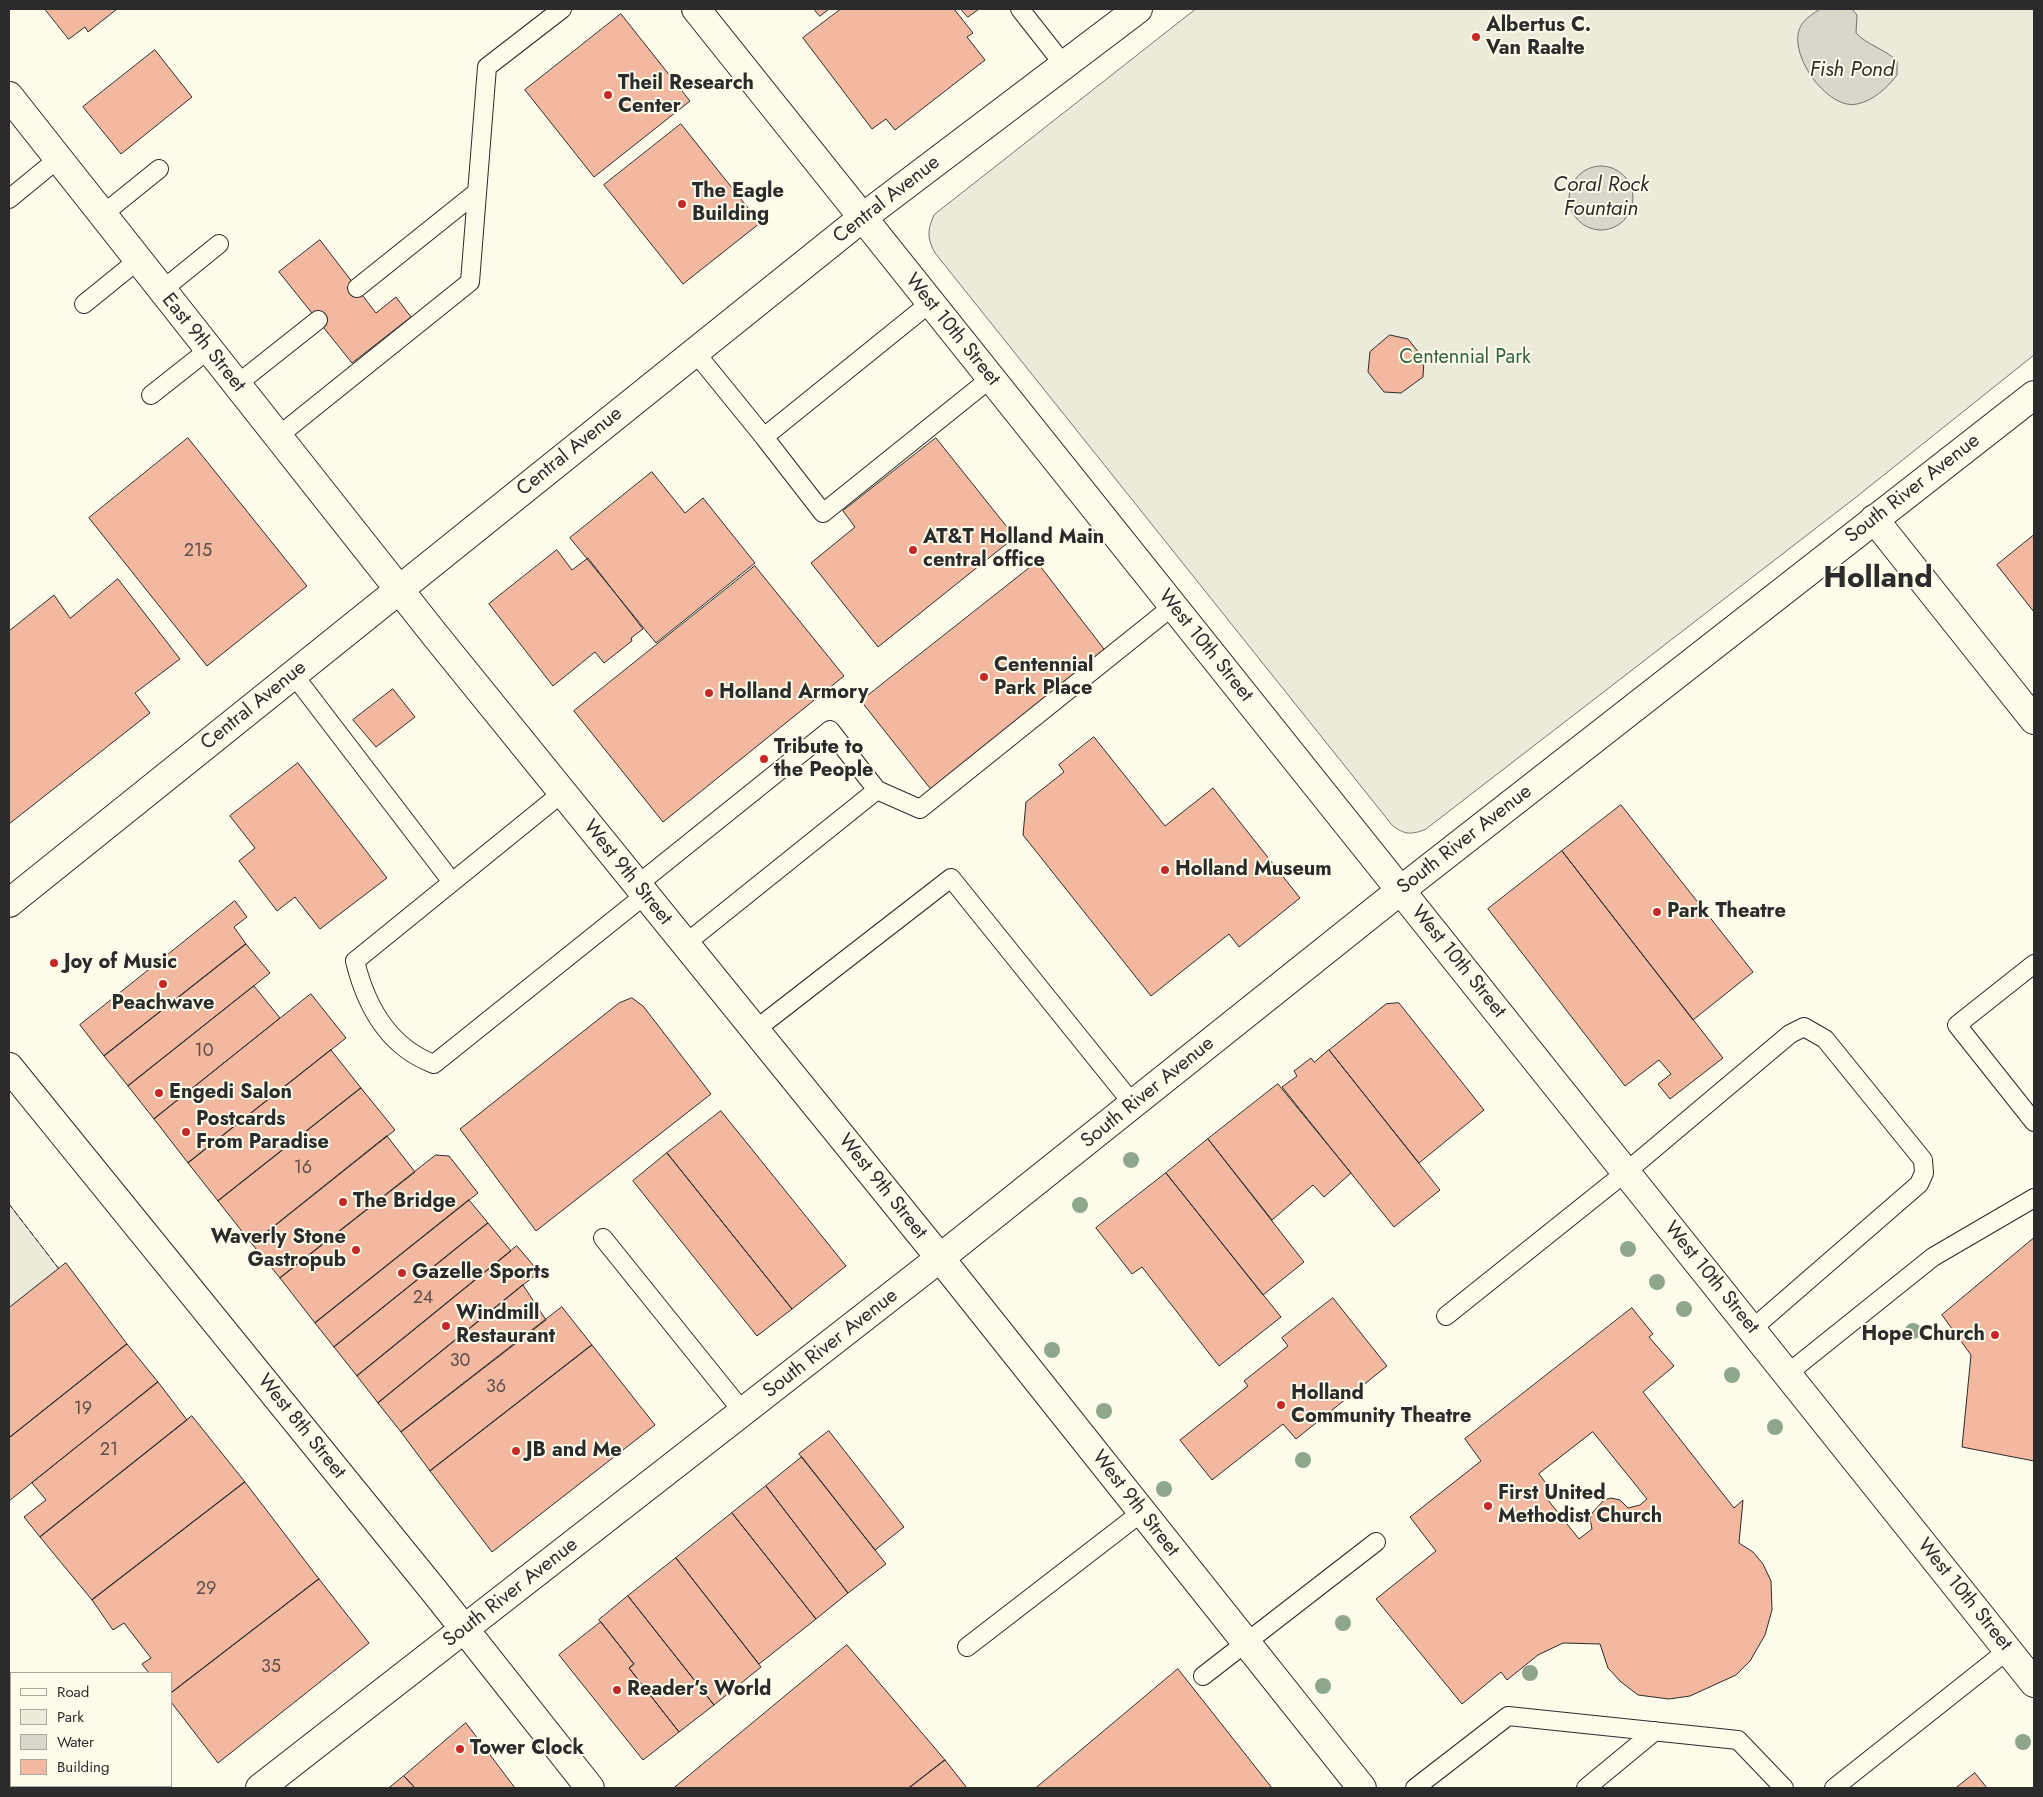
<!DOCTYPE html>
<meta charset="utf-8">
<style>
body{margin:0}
#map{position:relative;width:2043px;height:1797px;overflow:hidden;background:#fdfbea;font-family:Jost,sans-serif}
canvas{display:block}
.frame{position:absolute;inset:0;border:10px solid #2b2b2b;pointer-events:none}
.legend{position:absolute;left:10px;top:1672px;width:162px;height:115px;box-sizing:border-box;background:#fdfbea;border:1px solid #a9a89e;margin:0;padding:6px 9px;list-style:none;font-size:15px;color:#2b2b2b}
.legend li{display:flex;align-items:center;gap:10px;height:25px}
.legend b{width:25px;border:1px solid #a9a89e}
</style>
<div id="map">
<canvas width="2043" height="1797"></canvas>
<div class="frame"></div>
<ul class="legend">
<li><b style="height:6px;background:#fdfbea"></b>Road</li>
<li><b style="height:14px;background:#ecebdb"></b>Park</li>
<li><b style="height:14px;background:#d8d7c9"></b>Water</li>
<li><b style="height:14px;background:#f2b8a0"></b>Building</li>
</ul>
</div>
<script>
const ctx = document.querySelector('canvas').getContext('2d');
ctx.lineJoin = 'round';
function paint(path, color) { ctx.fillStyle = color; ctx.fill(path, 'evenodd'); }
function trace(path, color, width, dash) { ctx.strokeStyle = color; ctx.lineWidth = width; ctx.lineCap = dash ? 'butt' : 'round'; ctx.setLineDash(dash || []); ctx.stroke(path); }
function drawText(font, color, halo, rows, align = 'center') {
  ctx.font = font + ' Jost,sans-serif'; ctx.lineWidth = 4; ctx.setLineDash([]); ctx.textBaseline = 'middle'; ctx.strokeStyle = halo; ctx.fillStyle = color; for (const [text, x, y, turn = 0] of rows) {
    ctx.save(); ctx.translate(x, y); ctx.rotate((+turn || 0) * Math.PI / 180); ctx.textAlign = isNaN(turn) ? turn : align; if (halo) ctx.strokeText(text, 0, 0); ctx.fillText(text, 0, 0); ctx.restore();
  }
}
const green = new Path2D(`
 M1196,9H2034V355L1855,498L1426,829C1412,835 1404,835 1392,825L935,253C927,238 927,231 934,215Z
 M9,1204L59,1269L9,1308Z`);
paint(green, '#ecebdb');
trace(green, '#74746e', 1);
const water = new Path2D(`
 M1820,9H1852L1857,15L1856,33C1867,45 1885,49 1897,61V75C1887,88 1873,101 1857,104C1827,111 1784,50 1802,24C1806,18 1814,13 1820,9Z
 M1569 198a32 32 0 1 1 64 0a32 32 0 1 1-64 0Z`);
paint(water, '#d8d7c9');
trace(water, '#74746e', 1);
const building = new Path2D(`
 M45,9H117L88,32L85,27L69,39Z
 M814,9H829L820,16Z
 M841,9H954L973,33L967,37L985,60L895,130L886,119L872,129L803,38Z
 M961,9H979L968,17Z
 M621,14L690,101L594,177L525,90Z
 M155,50L192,97L121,154L83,107Z
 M681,124L760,223L683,284L604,185Z
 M320,240L376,313L396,297L411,317L352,363L279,272Z
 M1390,335L1408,339L1424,359L1423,377L1401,393L1384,392L1368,372L1370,352Z
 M188,438L307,586L207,666L89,518Z
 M936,438L1015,537L878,647L811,563L855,527L843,511Z
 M652,472L685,513L703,498L755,563L656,643L570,538Z
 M2034,535V612L1997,565Z
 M557,550L572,570L588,558L643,629L631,638L632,641L604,663L595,652L553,686L489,604Z
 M1037,562L1107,653L933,792L861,701Z
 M755,566L844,676L663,822L574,711Z
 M118,579L180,659L135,693L150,713L9,824V631L54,595L70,618Z
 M393,689L415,717L376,747L353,720Z
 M1094,737L1165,826L1213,788L1300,898L1239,947L1229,934L1151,996L1023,835L1026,802L1064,772L1059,765Z
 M298,763L387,878L320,929L295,897L277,911L239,861L255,848L230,816Z
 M1621,805L1753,972L1693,1020L1562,851Z
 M1562,851L1723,1058L1670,1099L1658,1084L1671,1074L1659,1060L1625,1086L1488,909Z
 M235,901L247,917L234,927L246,944L104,1056L80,1025Z
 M246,944L270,973L128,1086L104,1056Z
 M254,986L280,1018L154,1119L128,1086Z
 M311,994L346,1038L188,1163L154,1119Z
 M632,998L643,1006L711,1094L536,1231L460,1129L619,1003Z
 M1399,1003L1484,1110L1419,1163L1329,1050L1386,1004Z
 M331,1050L361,1088L218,1201L188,1163Z
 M1329,1050L1440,1190L1394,1227L1282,1087L1297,1076L1294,1071L1311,1058L1314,1062Z
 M1278,1084L1351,1173L1324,1197L1313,1185L1272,1220L1208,1139Z
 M361,1088L395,1130L252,1244L218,1201Z
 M721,1111L846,1266L792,1309L667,1153Z
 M387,1136L415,1172L280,1278L252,1244Z
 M1208,1139L1304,1262L1263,1295L1166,1173Z
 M667,1153L792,1309L757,1336L633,1181Z
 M436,1155L449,1156L478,1193L315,1323L280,1278Z
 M1166,1173L1281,1317L1219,1366L1142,1267L1132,1274L1096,1228Z
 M469,1200L488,1223L334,1347L315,1323Z
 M488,1223L511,1251L357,1376L334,1347Z
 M2034,1238V1461L1962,1447L1971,1355L1942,1315Z
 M517,1246L539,1272L378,1403L357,1376Z
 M66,1263L127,1344L9,1438V1308Z
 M523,1285L546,1320L401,1432L378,1403Z
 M1333,1298L1387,1366L1296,1439L1283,1424L1212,1480L1180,1440L1248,1386L1244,1381L1288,1346L1282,1338Z
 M562,1307L592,1345L430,1471L401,1432Z
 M1632,1308L1653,1334L1649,1337L1674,1366L1643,1392L1734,1508L1743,1500L1739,1543L1753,1552L1763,1564L1771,1581L1772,1610L1765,1635L1750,1661L1736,1675L1690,1696L1669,1699L1638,1695L1621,1682L1608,1668L1600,1644L1563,1643L1538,1655L1507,1680L1501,1672L1462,1704L1376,1599L1436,1551L1410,1517L1481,1461L1465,1439ZM1593,1432L1647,1499L1640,1505L1628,1508L1620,1500L1611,1498L1604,1500L1592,1513L1590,1519L1592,1529L1579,1539L1544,1495L1551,1490L1539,1474Z
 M127,1344L158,1382L9,1501V1438Z
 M592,1345L655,1425L492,1552L430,1471Z
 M158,1382L187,1420L40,1537L24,1517L46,1500L32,1483Z
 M192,1416L245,1482L92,1600L40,1537Z
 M829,1431L904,1527L875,1550L799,1454Z
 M802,1457L886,1564L848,1593L766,1486Z
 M245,1482L319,1579L171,1693V1673H149L142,1664L151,1658L124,1623L113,1630L92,1600Z
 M766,1486L848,1593L816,1619L732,1513Z
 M732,1513L816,1619L759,1664L676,1558Z
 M676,1558L761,1667L714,1705L628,1596Z
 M319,1579L369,1643L218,1763L171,1702V1693Z
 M628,1596L714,1705L679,1732L629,1668L634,1664L599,1620Z
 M601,1622L634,1664L629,1668L679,1732L643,1760L559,1655Z
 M847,1645L945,1760L909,1788H674Z
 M1178,1669L1272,1788H1036Z
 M466,1723L515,1788H415L404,1776Z
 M945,1760L967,1788H909Z
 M1975,1773L1987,1788H1956Z
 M404,1776L415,1788H389Z`);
paint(building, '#f2b8a0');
trace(building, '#2b2b2b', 1);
const service = new Path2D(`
 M1020,9L1064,65
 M9,199L59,158
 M102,215L159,169
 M357,288L477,192
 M161,291L219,244
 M84,304L137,261
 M695,352L764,437L930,303
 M236,385L318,320
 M151,395L208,350
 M277,437L470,282L487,67L562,9
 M764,437L823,513L991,378
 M293,674L452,882
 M877,790L920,809L1173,606
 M562,793L355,961C366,1006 388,1047 434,1064L645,895
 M637,885L830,730L877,790L685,944
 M2034,964L1957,1025L2034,1122
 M755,1030L951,878L1133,1104
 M603,1238L743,1412
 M1446,1316L1626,1172L1790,1034L1804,1027L1825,1039L1923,1160L1924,1173L1919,1184L1752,1329
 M1787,1374L1933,1257L2034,1198
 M967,1647L1142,1512
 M1203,1676L1376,1542
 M1415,1788L1508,1716L1738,1740L1784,1788
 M1586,1788L1655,1731
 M1834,1788L2008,1650`);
const minor = new Path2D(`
 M1874,519L2034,720`);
const tertiary = new Path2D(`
 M696,9L2034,1683
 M9,903L862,218L1138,9`);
const secondary = new Path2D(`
 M9,1067L435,1592L590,1788
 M260,1788L940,1258`);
const primary = new Path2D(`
 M9,96L435,635L940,1258L1362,1788
 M940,1258L1401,890L2034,395`);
trace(service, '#2b2b2b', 20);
trace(minor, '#2b2b2b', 30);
trace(tertiary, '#2b2b2b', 30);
trace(secondary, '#2b2b2b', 30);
trace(primary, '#2b2b2b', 30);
trace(service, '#fdfbea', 18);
trace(minor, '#fdfbea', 28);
trace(tertiary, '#fdfbea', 28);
trace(secondary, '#fdfbea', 28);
trace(primary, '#fdfbea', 28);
trace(new Path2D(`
 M9,1204L59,1269`), '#2b2b2b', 1, [6, 2.5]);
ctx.fillStyle = '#8ea78a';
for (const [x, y] of [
 [1131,1160],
 [1080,1205],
 [1628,1249],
 [1657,1282],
 [1684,1309],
 [1913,1331],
 [1052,1350],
 [1732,1375],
 [1104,1411],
 [1775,1427],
 [1303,1460],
 [1164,1489],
 [1343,1623],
 [1530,1673],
 [1323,1686],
 [2023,1742]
]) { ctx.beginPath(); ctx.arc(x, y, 8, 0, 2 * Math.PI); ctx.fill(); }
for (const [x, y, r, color] of [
 [1476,37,5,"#c62828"],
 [608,95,5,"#c62828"],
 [682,204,5,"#c62828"],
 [913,550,5,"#c62828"],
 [984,677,5,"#c62828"],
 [709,693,5,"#c62828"],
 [764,759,5,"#c62828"],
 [1165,870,5,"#c62828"],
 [1657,912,5,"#c62828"],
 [54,963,5,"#c62828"],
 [163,984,5,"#c62828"],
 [159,1093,5,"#c62828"],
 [186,1132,5,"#c62828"],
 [343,1202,5,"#c62828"],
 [356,1250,5,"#c62828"],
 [402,1273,5,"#c62828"],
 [446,1326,5,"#c62828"],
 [1995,1335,5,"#c62828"],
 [1281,1405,5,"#c62828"],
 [516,1451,5,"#c62828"],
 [1488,1506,5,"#c62828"],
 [617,1690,5,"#c62828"],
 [460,1749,5,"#c62828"]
]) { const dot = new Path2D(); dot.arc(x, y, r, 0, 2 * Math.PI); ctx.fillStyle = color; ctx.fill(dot); trace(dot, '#fdfbea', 2); }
drawText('18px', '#5d4e48', null, [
 ["215",198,552],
 ["10",204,1052],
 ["16",303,1169],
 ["24",423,1299],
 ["30",460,1362],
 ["36",496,1388],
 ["19",83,1410],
 ["21",109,1451],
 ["29",206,1590],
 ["35",271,1668]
]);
drawText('bold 20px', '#2b2b2b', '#fdfbea', [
 ["Albertus C.",1486,26],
 ["Van Raalte",1486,49],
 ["Theil Research",618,84],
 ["Center",618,107],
 ["The Eagle",692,192],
 ["Building",692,215],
 ["AT&T Holland Main",923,538],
 ["central office",923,561],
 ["Centennial",994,666],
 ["Park Place",994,689],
 ["Holland Armory",719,693],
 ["Tribute to",774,748],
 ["the People",774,771],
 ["Holland Museum",1175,870],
 ["Park Theatre",1667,912],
 ["Joy of Music",64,963],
 ["Peachwave",163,1004,"center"],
 ["Engedi Salon",169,1093],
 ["Postcards",196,1120],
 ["From Paradise",196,1143],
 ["The Bridge",353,1202],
 ["Waverly Stone",346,1238,"right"],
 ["Gastropub",346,1261,"right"],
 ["Gazelle Sports",412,1273],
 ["Windmill",456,1314],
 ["Restaurant",456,1337],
 ["Hope Church",1985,1335,"right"],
 ["Holland",1291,1394],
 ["Community Theatre",1291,1417],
 ["JB and Me",526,1451],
 ["First United",1498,1494],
 ["Methodist Church",1498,1517],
 ["Reader’s World",627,1690],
 ["Tower Clock",470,1749]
], 'left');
drawText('20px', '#2b2b2b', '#fdfbea', [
 ["Central Avenue",887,200,-38],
 ["West 10th Street",952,330,51],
 ["East 9th Street",203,343,51],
 ["Central Avenue",570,452,-39],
 ["South River Avenue",1913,489,-38],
 ["West 10th Street",1205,646,51],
 ["Central Avenue",254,706,-39],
 ["South River Avenue",1465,840,-38],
 ["West 9th Street",627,873,51],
 ["West 10th Street",1458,962,51],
 ["South River Avenue",1148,1093,-39],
 ["West 9th Street",882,1187,51],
 ["West 10th Street",1711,1278,51],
 ["South River Avenue",831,1344,-38],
 ["West 8th Street",301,1427,51],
 ["West 9th Street",1135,1504,52],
 ["South River Avenue",511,1593,-38],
 ["West 10th Street",1964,1595,51]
]);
drawText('20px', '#34623c', '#fdfbea', [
 ["Centennial Park",1465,358]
]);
drawText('italic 21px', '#2b2b2b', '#fdfbea', [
 ["Fish Pond",1852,71],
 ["Coral Rock",1601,186],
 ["Fountain",1601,210]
]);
drawText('bold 30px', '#2b2b2b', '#fdfbea', [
 ["Holland",1878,580]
]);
</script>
